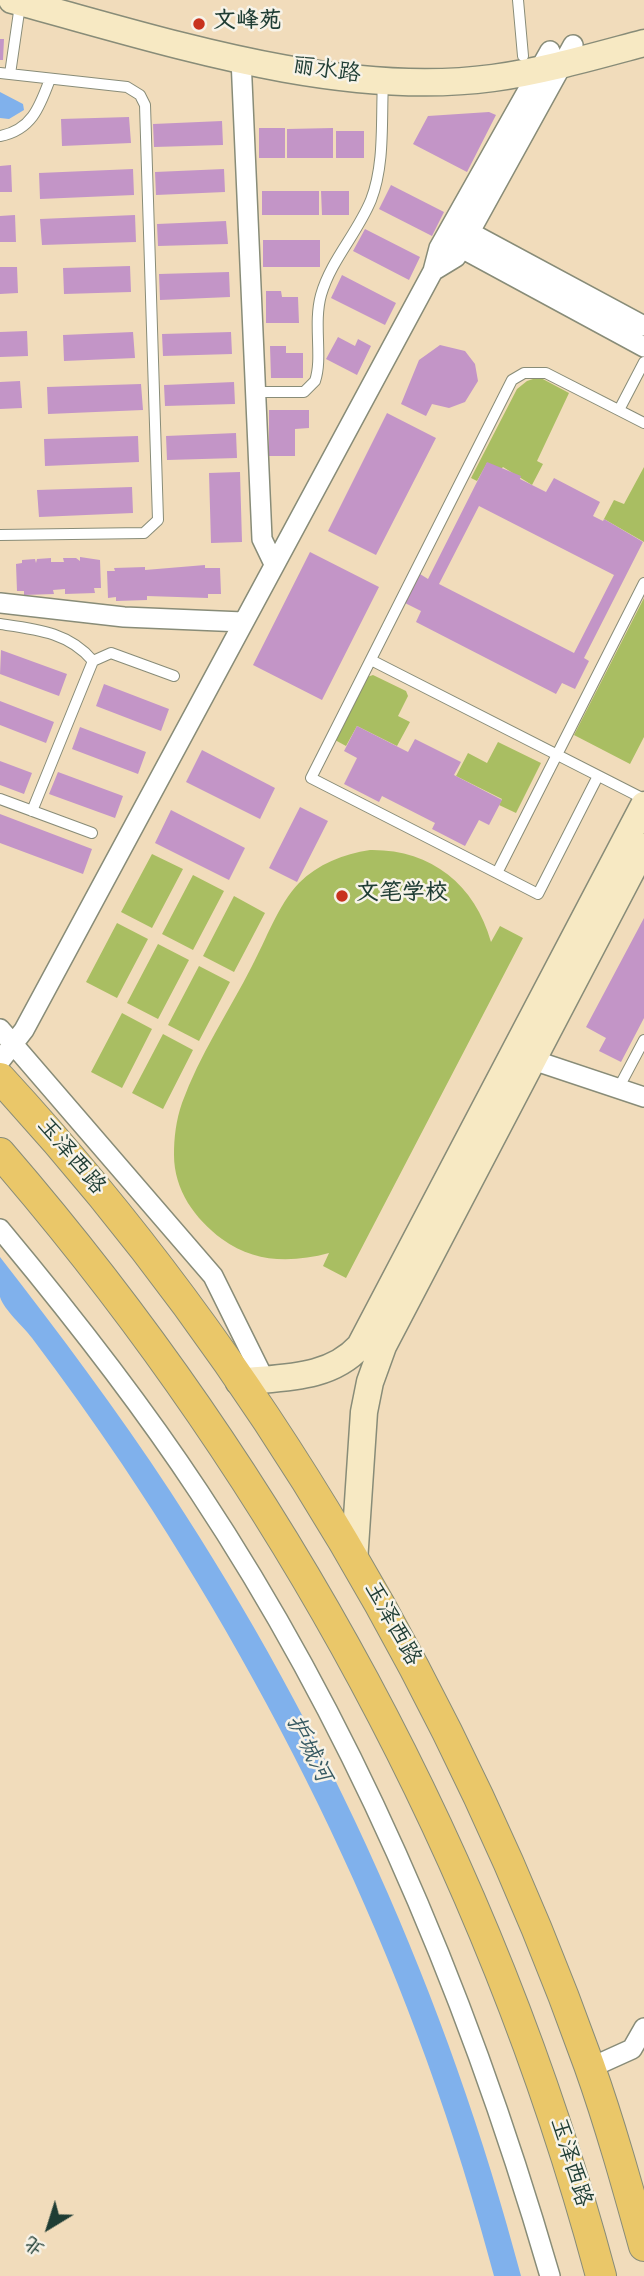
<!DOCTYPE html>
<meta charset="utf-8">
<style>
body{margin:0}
#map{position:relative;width:644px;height:2276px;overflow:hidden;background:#f1dcbb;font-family:Dekko,"LXGW WenKai TC",sans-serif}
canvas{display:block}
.north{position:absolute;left:14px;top:2192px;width:70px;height:70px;-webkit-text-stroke:5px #f7f3e8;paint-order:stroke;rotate:218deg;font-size:19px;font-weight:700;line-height:28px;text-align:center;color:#1f3d34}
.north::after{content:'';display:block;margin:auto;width:24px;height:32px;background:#1f3d34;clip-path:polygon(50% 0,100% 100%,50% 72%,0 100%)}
</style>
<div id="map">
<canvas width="644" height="2276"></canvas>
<div class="north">北</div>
</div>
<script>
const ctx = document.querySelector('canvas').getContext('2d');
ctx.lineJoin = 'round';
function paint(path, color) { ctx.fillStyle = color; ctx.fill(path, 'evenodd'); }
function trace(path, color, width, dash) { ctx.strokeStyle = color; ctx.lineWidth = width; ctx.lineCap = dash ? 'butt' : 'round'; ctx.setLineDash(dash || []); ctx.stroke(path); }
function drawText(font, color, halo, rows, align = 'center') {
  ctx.font = font + ' Dekko,"LXGW WenKai TC",sans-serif'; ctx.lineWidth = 5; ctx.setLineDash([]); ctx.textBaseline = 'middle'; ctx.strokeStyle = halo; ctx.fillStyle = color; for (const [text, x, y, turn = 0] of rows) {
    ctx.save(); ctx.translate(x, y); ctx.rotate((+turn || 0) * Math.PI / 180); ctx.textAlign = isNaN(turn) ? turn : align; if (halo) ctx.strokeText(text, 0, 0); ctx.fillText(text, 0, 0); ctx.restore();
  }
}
paint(new Path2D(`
 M539,377L569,393L537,461L543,464L532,485L503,467L501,469L487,463L477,481L471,478L517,389L527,381Z
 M644,467V542L604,519L614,500L624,504Z
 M644,598V737L630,764L574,735Z
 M373,675L406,691L408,696L398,716L410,722L397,746L357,726L346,746L335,740L367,677Z
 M498,742L541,763L516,813L499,805L502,799L456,776L468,753L487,763Z
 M370,850C430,849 475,884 491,942L500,926L523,938L346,1278L323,1266L329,1253C292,1263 254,1263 222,1239C195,1219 174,1190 174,1155C174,1138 176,1120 182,1103C199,1056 229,1011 252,966C266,940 278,905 299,883C318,864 343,854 370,850Z
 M152,854L183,869L152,928L121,912Z
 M193,875L224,891L193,950L162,934Z
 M234,896L265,913L234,972L203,956Z
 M117,923L148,939L117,998L86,982Z
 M158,944L189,960L158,1019L127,1003Z
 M199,966L230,982L199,1041L168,1025Z
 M122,1013L152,1029L122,1088L91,1072Z
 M163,1034L193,1050L163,1109L132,1093Z`), '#a9be62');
paint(new Path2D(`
 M0,92L23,104L24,110L9,119L0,118Z
 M0,1257C59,1333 117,1410 170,1491C328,1732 448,1998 521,2276H494C418,1985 289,1714 122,1464C93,1421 63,1379 32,1338C23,1326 4,1310 0,1297C0,1286 0,1268 0,1257Z`), '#80b1ec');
paint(new Path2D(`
 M0,39H4L3,60H0Z
 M489,112L496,115L467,172L413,144L428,116Z
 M129,117L131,143L62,146L61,119Z
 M222,121L223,145L154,147L153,124Z
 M259,128H285V158H259Z
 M333,128V158H287V129Z
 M336,131H364V158H336Z
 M11,165L12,192H0V166Z
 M133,169L134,195L40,199L39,173Z
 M224,169L225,192L156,195L155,172Z
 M391,185L444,212L432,236L379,209Z
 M262,191H319V215H262Z
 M321,191H349V215H322Z
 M15,215L16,242H0V216Z
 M135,215L136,242L42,245L40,219Z
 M226,221L228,244L158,246L157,224Z
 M365,229L420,257L409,280L353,251Z
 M263,240H320V267H263Z
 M130,266L131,292L64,294L63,268Z
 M0,267H17L18,293L0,294Z
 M229,272L230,297L160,300L159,274Z
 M342,275L396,303L385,325L331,298Z
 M266,291H281L282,297H298L299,323H266Z
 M27,331L28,356L0,357V332Z
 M133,332L135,358L64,361L63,335Z
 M231,332L232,354L163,356L162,334Z
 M338,337L355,346L358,339L371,346L357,375L326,359Z
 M440,345L465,351L475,364L478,381L465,402L449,408L432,404L426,416L401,404L419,360Z
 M270,346H286V353H303V378H271Z
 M20,381L22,408L0,409V382Z
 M234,382L235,404L165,406L164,385Z
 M141,384L143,410L48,414L47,387Z
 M269,410H309V428L295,429V456H269Z
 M387,413L436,438L376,555L328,531Z
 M236,433L237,458L167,460L166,436Z
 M138,436L139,462L45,466L44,439Z
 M487,462L521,476L520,479L546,492L554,478L600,502L593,516L603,521L604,519L643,542L584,658L589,661L575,689L562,683L556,694L416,622L421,611L405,603L420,574L428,579ZM479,506L614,575L574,653L439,584Z
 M240,472L242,542L211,543L209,473Z
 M132,487L133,513L39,517L37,490Z
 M310,552L379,587L322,700L253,665Z
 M80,557L100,560L101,588H94L95,593L65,594V589L53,590L54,594L24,595V591H17L16,564L22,563V560L35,559L36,563L37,559L51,558V562H64L63,558H76L80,561Z
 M205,565V568H220L221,594H208V598L147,596V600L116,601V597L108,598L107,571H115L114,568L145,567V570Z
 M1,650L67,674L59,696L0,674Z
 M104,684L169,709L161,731L96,706Z
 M0,701L54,722L46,743L0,725Z
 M357,726L408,752L415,739L461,762L454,775L502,800L489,825L479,820L465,846L432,829L435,823L382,796L379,802L344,784L357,758L344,751Z
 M80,727L146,752L138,774L72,749Z
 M202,750L275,788L260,819L186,782Z
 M0,761L32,773L24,794L0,785Z
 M58,772L123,796L115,818L49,794Z
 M300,807L328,821L297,882L269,868Z
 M171,810L245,848L229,880L155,843Z
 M0,814L92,849L83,874L0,843Z
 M644,918V1018L621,1062L599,1051L606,1038L586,1027Z`), '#c395c7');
const lane = new Path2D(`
 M518,0L523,56
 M0,73L127,87L140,95L145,105L158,520L144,533L0,535
 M10,74L20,5
 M0,136C32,130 40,106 50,79
 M256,392H304L315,381C323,358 313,324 321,295C331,260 357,234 371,200C385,164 381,120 383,82
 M619,410L644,362
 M644,423L546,373H524L512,380L311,778L497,873L644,583
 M0,624C35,629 69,632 93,661L32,811
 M371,660L644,799
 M93,661L111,653L174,676
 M0,799L92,833
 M497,873L538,894L598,776
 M618,1089L644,1040`);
const street = new Path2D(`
 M241,58L262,539L274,564
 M460,227L644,326
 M452,243L644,347
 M433,271L456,257L573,45
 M0,603L124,617L243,622
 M0,1029L213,1276L264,1379
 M533,1060L644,1097
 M0,1061L24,1030L433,271L439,248L550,51
 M0,1229C70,1313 139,1401 199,1492C358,1732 470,2000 550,2276
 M590,2068L632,2049L644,2028`);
const secondary = new Path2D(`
 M12,0C162,40 336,99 493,78C544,71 595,56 644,43
 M239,1382C282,1377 329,1380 360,1346L644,805
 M354,1562L364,1412L370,1382L383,1346L644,847`);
const primary = new Path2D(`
 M0,1078C260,1360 460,1704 589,2065C610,2124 627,2185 644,2246
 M0,1153C280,1477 490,1861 601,2276`);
trace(lane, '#888c78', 12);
trace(street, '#888c78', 22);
trace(secondary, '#888c78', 29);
trace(primary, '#888c78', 32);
trace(lane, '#fff', 10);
trace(street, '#fff', 19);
trace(secondary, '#f7e9c3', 26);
trace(primary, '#eac769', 30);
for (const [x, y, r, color] of [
 [199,24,7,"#c8321e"],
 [342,896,7,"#c8321e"]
]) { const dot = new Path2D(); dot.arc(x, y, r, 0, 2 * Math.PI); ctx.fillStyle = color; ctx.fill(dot); trace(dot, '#f7f3e8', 2.5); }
drawText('bold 23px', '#1f3d34', '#f7f3e8', [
 ["文峰苑",213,24],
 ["文笔学校",356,896]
], 'left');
drawText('23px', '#1f3d34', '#f7f3e8', [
 ["丽水路",326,73,8],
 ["玉泽西路",69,1158,50],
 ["玉泽西路",390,1625,61],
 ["玉泽西路",568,2163,73]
]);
drawText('italic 24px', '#375a62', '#f7f3e8', [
 ["护城河",306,1750,63]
]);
</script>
